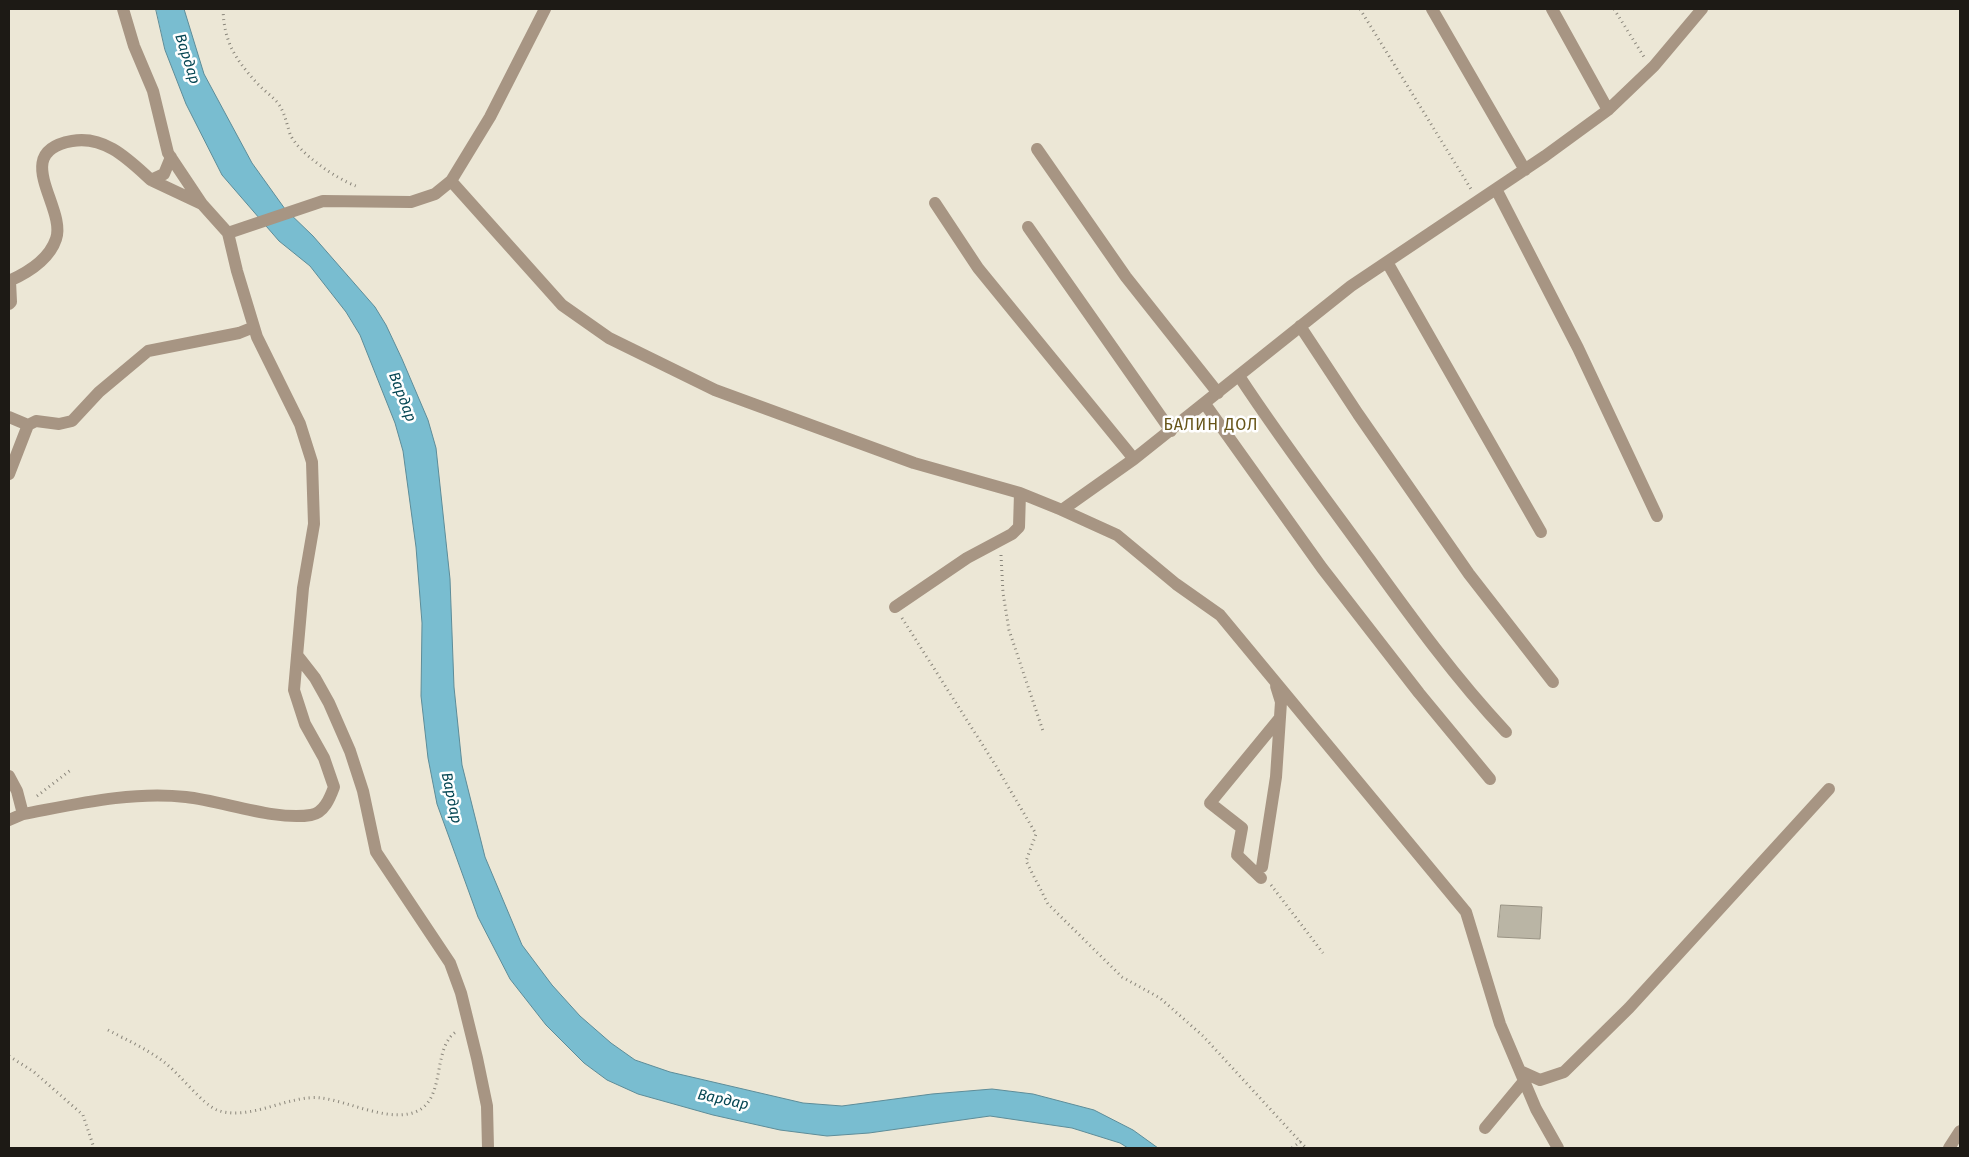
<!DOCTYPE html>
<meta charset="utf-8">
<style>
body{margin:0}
#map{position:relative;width:1969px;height:1157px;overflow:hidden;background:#ece7d6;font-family:"Fira Sans",sans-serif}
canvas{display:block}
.frame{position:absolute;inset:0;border:10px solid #1d1a15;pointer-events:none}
</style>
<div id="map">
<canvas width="1969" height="1157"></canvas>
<div class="frame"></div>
</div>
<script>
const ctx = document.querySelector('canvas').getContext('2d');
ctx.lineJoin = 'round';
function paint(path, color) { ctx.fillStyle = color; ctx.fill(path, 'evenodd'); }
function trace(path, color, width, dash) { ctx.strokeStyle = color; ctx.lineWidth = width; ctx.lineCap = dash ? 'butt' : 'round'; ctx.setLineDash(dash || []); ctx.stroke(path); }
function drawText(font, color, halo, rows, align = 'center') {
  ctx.font = font + ' "Fira Sans",sans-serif'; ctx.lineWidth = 5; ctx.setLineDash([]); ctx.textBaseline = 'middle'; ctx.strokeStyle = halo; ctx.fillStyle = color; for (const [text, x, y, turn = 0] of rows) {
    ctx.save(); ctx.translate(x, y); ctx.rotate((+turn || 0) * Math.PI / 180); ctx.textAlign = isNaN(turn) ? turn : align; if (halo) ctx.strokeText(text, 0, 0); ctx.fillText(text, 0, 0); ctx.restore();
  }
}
const water = new Path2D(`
 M156,9H184L204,74L252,163L285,209L313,236L375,307L386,325L402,359L428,420L436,448L450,579L454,687L462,765L485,857L522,945L552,985L580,1016L611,1043L635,1060L670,1072L803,1103L842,1106L932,1094L992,1089L1033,1094L1094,1110L1133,1130L1158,1148H1128L1120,1143L1072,1128L990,1116L869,1133L827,1136L780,1130L713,1115L638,1094L607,1080L584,1063L546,1025L510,979L478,917L437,804L428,758L421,696L422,623L416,547L403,451L395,423L360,335L346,312L310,266L279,241L222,175L186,104L165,50Z`);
paint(water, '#79bdd0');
trace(water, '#5d8c98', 1);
const building = new Path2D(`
 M1501,905L1542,907L1540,939L1498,937Z`);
paint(building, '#bab5a5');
trace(building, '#999384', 1);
trace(new Path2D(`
 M223,9C224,42 235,59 257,83C263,90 271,95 277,102C285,112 286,122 290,134C298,153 337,179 356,186
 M1360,9L1471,189
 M1614,9L1644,57
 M1001,555L1003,593L1009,630L1043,731
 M902,618L996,766L1036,834L1026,861L1048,904L1122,977L1160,998L1203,1036L1306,1148
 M37,796L72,769
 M1271,885L1323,953
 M108,1030C127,1040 147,1049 164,1062C179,1073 202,1104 217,1110C249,1122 290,1094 321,1098C349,1101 395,1126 421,1109C445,1093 433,1047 456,1032
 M9,1056L34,1072L83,1115L94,1148
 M1292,1148L1301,1141`), '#8a867b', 3, [1, 4]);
trace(new Path2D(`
 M1432,9L1525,170
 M1552,9L1608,110
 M1037,149L1126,277L1218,393
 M151,180L202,204
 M451,181L490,117L545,9
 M1496,189L1578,348L1657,516
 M935,203L978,268L1134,459
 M1028,227L1171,431
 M228,233L323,201L411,202L435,194L451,181L562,305L609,338L715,390L914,463L1020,493L1062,510L1117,535L1176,584L1220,615L1466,912L1500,1024L1536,1109L1558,1148
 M1387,262L1541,532
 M9,281C27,273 49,260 56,239C67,208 9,152 72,141C105,135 129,160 151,180L164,174L171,157
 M9,304L11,302L10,281
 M1300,326L1358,414L1469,574L1553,682
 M1239,376C1279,437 1322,494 1365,553C1409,614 1454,677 1506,732
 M1205,404L1322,568L1419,693L1490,779
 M9,417L28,425
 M9,474L28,425L36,421L59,424L72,421L99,392L148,351L239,333L254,327
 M1062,510L1134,459L1351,286L1545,156L1608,110L1654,66L1702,9
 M895,607L967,558L1012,534L1019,527L1020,493
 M297,655L315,678L329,703L350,751L363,791L376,852L450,963L461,993L477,1058L487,1106L488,1148
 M9,776L17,791L23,814
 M9,820L23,814C77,804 131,791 186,797C223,801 275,821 311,815C324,813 330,798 334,787L324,758L305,724L294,690L303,588L314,524L312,462L300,424L257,337L237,271L228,233L202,204L168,153L153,91L134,46L123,9
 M1262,867L1276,777L1281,702L1276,686
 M1261,878L1237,855L1242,828L1210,803L1279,719
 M1520,1071L1540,1080L1564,1072L1629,1008L1829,789
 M1485,1128L1524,1081
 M1949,1148L1960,1131`), '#a79583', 12);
drawText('italic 15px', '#054653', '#fff', [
 ["Вардар",187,59,72],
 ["Вардар",402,397,69],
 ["Вардар",451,798,78],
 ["Вардар",723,1100,12]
]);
ctx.letterSpacing = '1px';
drawText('16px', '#675519', '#fff', [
 ["БАЛИН ДОЛ",1211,426]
]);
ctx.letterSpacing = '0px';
</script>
